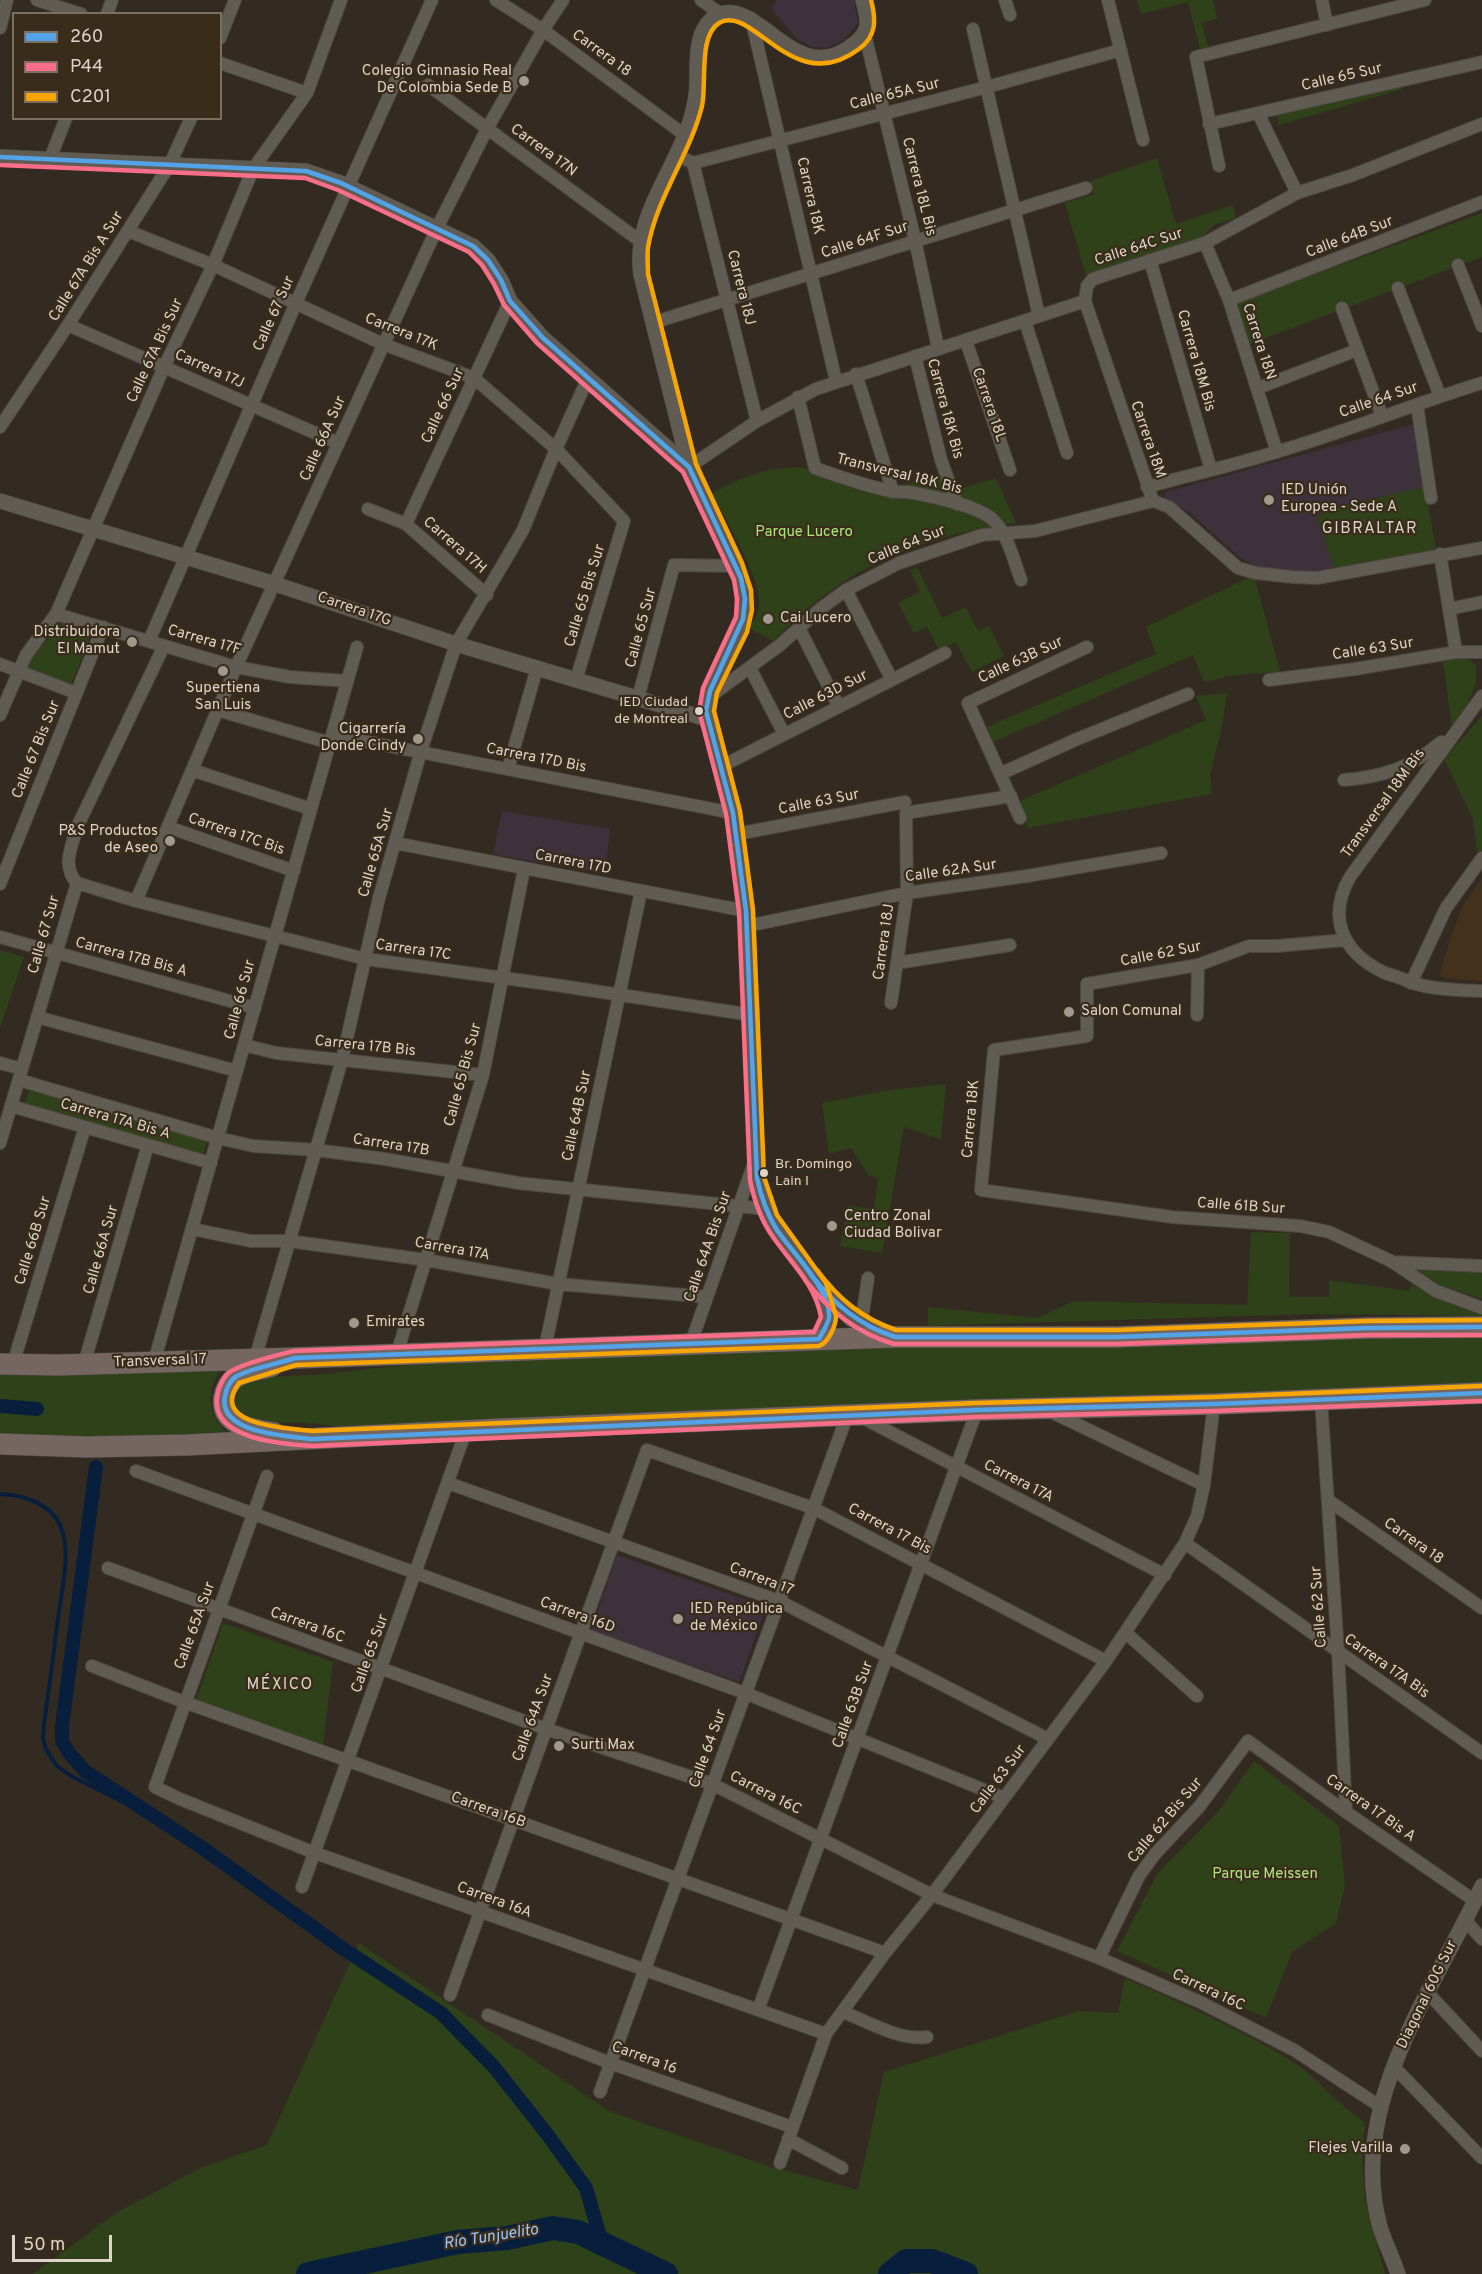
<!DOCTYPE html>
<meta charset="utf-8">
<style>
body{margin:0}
#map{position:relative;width:1482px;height:2274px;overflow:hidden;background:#332b21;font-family:Overpass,sans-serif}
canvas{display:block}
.legend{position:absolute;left:12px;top:12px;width:210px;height:108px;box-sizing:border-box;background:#3a2c1a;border:2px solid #7c6f60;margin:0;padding:8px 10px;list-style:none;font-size:18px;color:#ded4c9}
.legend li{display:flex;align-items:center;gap:12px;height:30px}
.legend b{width:30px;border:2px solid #7c6f60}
.scale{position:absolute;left:12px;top:2235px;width:100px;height:27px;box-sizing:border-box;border:3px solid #ded4c9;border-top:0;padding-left:8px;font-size:18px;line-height:21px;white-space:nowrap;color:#ded4c9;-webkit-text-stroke:4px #3a2c1a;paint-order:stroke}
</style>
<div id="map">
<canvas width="1482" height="2274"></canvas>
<ul class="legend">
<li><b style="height:8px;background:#53a3e8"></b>260</li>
<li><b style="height:8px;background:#fb6d88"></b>P44</li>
<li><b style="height:8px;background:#f7a600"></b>C201</li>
</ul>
<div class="scale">50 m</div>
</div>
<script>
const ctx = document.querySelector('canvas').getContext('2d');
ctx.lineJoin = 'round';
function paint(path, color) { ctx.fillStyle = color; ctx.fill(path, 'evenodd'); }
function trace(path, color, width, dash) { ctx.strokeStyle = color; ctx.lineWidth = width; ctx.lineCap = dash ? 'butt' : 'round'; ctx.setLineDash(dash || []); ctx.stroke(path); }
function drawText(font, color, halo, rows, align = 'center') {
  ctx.font = font + ' Overpass,sans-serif'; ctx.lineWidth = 4.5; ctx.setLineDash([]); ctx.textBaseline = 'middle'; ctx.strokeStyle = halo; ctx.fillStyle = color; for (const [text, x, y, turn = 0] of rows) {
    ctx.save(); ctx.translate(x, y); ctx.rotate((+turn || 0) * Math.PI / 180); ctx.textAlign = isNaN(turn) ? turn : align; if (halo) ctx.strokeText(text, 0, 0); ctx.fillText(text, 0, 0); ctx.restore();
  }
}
paint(new Path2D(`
 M1482,879V981L1445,978L1441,976L1440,973L1450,940L1462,907Z`), '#43311b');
paint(new Path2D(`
 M777,0H854L858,23L843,41L825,48L812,47L796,38L771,8Z
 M1414,424L1425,487L1332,508L1317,517L1335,570L1310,573L1264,568L1251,564L1241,558L1191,514L1164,497L1166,492Z
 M502,811L610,829L605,874L493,854Z
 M617,1555L766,1607L739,1682L591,1631Z`), '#3d313c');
paint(new Path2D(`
 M1137,0H1213L1217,19L1202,23L1208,47L1200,49L1188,2L1141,14Z
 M1402,84L1403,89L1279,125L1277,115Z
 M1157,158L1176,224L1233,205L1236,218L1214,225L1198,241L1086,276L1065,203L1094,194L1090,181Z
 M1482,213V257L1249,344L1234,304Z
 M800,467L891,488L948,473L953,491L996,478L1016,523C952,530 877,555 825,595C806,608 790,625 773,641L749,628C752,622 759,614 759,607C762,579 725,519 712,493C746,476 761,469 800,467Z
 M1425,487L1436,550L1335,570L1317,517L1331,508Z
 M917,567L942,618L966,607L978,631L989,626L1004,656L972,672L956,642L939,650L927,627L914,633L898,603L920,592L910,571Z
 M1254,575L1280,672L1235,675L1204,682L1193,655L993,742L987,727L1156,654L1146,627Z
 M60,621L92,633L71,685L26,668C34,649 53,639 60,621Z
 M1459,656L1467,658L1475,664C1482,686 1463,710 1452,728L1443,661Z
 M1227,693L1222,727L1210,774L1212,794L1028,828L1020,801L1206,720L1196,696Z
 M1482,716V854L1478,859L1473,819L1444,759Z
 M0,950L24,957L0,1028Z
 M946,1084L941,1139L904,1127L882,1253L840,1246L848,1206L874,1209L878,1178L868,1175L851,1148L829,1154L822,1103L890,1090Z
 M29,1089L207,1141L203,1155L25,1103Z
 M1251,1232L1290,1233L1289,1297H1329V1280L1410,1291L1411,1284L1432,1295L1482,1312V1316L1308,1314L928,1326V1307L1038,1318L1073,1301L1247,1305Z
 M1408,1265L1482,1268V1299L1442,1286Z
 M1482,1336V1384L1385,1389L1039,1398L352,1429C337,1426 322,1424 306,1423C281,1422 211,1427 244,1381L269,1377L329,1374L374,1368L480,1360L833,1348L1238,1343Z
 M0,1371H219C205,1398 208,1414 229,1435L108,1438L0,1435Z
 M223,1623L333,1662L323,1746L196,1701Z
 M1254,1761L1339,1826L1345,1885L1336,1923L1292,1952L1266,2018L1117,1951L1157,1874L1218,1812Z
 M359,1943L611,2112L768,2166L858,2190L884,2072L1079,2011L1118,2013L1125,1978C1181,2003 1238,2028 1290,2060C1318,2077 1337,2105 1365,2122L1362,2154L1365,2200L1385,2274H33L116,2213L200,2168L267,2145Z`), '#2e4119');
trace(new Path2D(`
 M0,1494C23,1495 51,1503 61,1527C71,1554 62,1590 58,1618C54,1653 49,1688 44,1723L43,1739L46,1749L56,1765L71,1776L165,1823`), '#071f3d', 4);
trace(new Path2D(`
 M0,1406L37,1409
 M96,1467L62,1726V1741L69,1753L85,1771L201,1847L342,1948L441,2013L494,2067L547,2134L586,2188L602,2244`), '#071f3d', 14);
trace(new Path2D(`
 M308,2274L458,2242L507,2238L553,2228L578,2232L666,2274
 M890,2274L906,2261H932L966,2274`), '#071f3d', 24);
const minor = new Path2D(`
 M37,0L81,14
 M496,0L543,30L686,136
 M701,0L721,14
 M1005,0L1010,15
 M1108,0L1143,140
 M1322,0L1327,25
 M107,14L112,0
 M751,18L836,381
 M0,28L7,0
 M973,29L1039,316
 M865,35L915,240L938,348
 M220,38L235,0
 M220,63L307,93
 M428,85L640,241
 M1258,113L1297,193
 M1209,124L1482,62
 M1482,124L1353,175L1297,193L1205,243L1093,279L1087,286L1085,301L1153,501L1169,507L1238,568L1256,573L1293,577L1317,578L1482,548
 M677,155L693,163L987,87L1121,50
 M50,159L66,118
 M693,163L757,421
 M1219,166L1196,57L1425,0
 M128,231L213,265L383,344L474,378L556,449L624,521L576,680
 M1205,243L1229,300L1277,452
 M1150,260L1211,470
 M1458,265L1482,326
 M1398,288L1440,396
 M1229,300L1482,202
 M1342,308L1382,416
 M1025,321L1067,453
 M652,323L1086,188
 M68,325L338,443
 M966,341L1010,470
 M915,356L941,460L957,504
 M856,374L893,492
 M1258,388L1357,350
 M798,397L815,468C840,477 864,485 890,491C896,492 902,492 908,492C930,496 973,504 991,518C1007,531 1014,561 1021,580
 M1417,405L1431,498
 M0,427L68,325L170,164L191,118
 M689,467L757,421L816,389L1085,301
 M1147,487C1190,475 1234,465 1276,452C1346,432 1413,404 1482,383
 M368,509L406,524L487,595
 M406,524L510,301
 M1440,554L1456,652
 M846,590L892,680
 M1449,609L1482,602
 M56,614L236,667L290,677L347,681
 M799,628L839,707
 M149,641L296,303L432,0
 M0,664L76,693
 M750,668L784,734
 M1269,680L1355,669L1456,652H1482
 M1482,696L1350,877C1327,917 1342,952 1383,972C1388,975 1394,975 1400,978C1404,979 1408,982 1413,983C1435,990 1459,990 1482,991
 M638,698L674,565L735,566
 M708,698L780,645L820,609L846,590L899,563L982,535L1035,531L1153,501
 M217,710L330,743
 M0,715L26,655L56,614L164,367L213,265L253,169L307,93L341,0
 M332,735L733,813
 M720,767L945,653
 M508,769L537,668
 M192,770L311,809
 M1000,774L1075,740L1188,694
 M1344,780C1382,777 1411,768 1441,742
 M1020,818L968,703L1087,647
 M168,827L294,871
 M737,834L905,802
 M395,843L746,911
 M77,883L136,901L366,959L562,986L752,1015
 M0,884L103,627
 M136,901L236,667L437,228L487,129L543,30L563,0
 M747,926L907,893L1027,876L1161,853
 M0,937L255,1008
 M1345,940L1277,946H1249L1198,965L1087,984V1036L994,1050L981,1190L1172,1217L1300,1226L1329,1232L1391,1261L1436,1291L1482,1308
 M897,963L1010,945
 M1411,983L1446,908L1482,858
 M891,1003L907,893L906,813L1011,796
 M1197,1015L1198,965
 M37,1017L237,1071
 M244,1045L276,1053L483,1075
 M0,1063L22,1069
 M19,1080L218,1138L253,1146L316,1150L385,1159L518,1183L766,1209
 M11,1106L211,1163
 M0,1143L77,883C61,866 72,845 78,825L164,646
 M192,1229L251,1241H289L426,1260L558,1284L707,1297
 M1392,1262L1482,1266
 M861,1325L868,1278
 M691,1343L755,1160
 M545,1348L641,891
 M397,1353L483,1075L524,869
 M255,1359L342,1060L379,898L421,751L456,644L523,530L556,449L588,378
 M154,1362L357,647
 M13,1364L85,1127
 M84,1364L148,1145
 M1321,1400L1338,1652L1346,1812
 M1049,1411L1204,1485
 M861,1417L1165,1575
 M136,1471L745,1693L1004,1798
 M267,1476L155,1787L180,1799L315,1853L826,2034
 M448,1483L779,1601L1048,1739
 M1328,1500L1482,1608
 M1185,1543L1482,1753
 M108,1568L546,1729L712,1784L932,1895L1099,1958L1200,2002L1294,2050L1381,2107
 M1126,1633L1197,1696
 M92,1666L184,1702L885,1953
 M302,1887L466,1431
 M1465,1920L1482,1939
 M1099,1958L1139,1876L1155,1854L1199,1807L1248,1741L1346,1812L1475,1901
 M1428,1993L1482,2051
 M450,1995L647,1450L813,1508L1106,1661
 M758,2010L977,1410
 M843,2012C869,2022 900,2041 927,2037
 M488,2015L610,2063L792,2127
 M1394,2067L1482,2158
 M600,2092L847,1416
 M788,2139L842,2168
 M780,2163L826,2034L885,1953L932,1895L1106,1661L1185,1543L1197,1516L1204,1485L1214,1404`);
const tertiary = new Path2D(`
 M863,0C868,20 872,30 854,44C797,91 761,0 720,14C697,24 697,53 697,74C700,151 630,202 641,275L689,467L735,566L744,591L745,609L740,629L710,691L706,711L733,813L746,911L752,1015L755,1160L759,1189L770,1219L820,1287L851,1319L886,1334
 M0,157L306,171L341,183L473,246L488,260L501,280L510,301L543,338L689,467
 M0,501L275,584L456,644L707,719
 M819,1339L829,1318L822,1293
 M1398,2274C1393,2259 1385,2243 1380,2227C1346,2106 1434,1990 1482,1886`);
const trunk = new Path2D(`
 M0,1364L59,1365L295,1358L895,1337H1116L1368,1328L1482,1327
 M272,1366C261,1369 246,1371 236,1377C230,1381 225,1390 224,1397C220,1425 253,1430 274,1433
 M0,1444L87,1447L187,1445L501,1429L977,1410L1214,1404L1482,1393`);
trace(minor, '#4d463d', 14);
trace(tertiary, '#4d463d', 16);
trace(trunk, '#4d463d', 22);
trace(minor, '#605b53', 12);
trace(tertiary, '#605b53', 15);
trace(trunk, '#756662', 21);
trace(new Path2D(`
 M0,157L306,171L341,183L473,246L488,260L501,280L510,301L543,338L689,467L741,578L745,599L743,619L710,691L706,711L733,813L746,911L757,1178C761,1197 767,1214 777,1230C791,1251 832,1291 829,1318C828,1324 822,1333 819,1339L295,1358C277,1364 252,1368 237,1376C230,1380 226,1389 225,1396C217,1434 289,1436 312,1439L977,1410L1214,1404L1482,1393
 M811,1275C835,1305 859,1325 895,1337H1116L1368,1328L1482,1327`), '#53a3e8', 4.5);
trace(new Path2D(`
 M0,165L305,178L338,190L469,252L482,265L494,284L504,305L537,343L683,472L734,580L737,599L736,617L703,688L699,711L726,814L739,912L750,1180C754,1200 760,1219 773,1237C791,1263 815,1284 821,1317L814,1332L294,1351C274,1356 251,1361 233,1370C224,1374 218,1388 217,1397C211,1440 284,1444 312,1446L977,1417L1214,1411L1482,1401
 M805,1280C830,1311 856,1333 894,1344H1116L1368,1335H1482`), '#fb6d88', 4.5);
trace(new Path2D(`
 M871,0C876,19 877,36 859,49C793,99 753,3 719,23C698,36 707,84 702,106C690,155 657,196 648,247C647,255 648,265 648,274L696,464L742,563L751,590L752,610L747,632L717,693L714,711L740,811L753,910L764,1177L777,1215L826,1283L836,1316C836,1326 828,1343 819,1346L296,1365L239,1383C208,1426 288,1428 312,1431L977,1403L1214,1397L1482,1386
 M817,1270C839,1299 861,1318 896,1330H1116L1368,1321L1482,1320`), '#f7a600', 4.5);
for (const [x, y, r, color] of [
 [524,81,6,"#a2998e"],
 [1269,500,6,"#a2998e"],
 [768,619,6,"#a2998e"],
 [132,642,6,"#a2998e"],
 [223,671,6,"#a2998e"],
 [699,711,5,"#ded4c9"],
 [418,739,6,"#a2998e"],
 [170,841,6,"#a2998e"],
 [1069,1012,6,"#a2998e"],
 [764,1173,5,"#ded4c9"],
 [832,1226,6,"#a2998e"],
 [354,1323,6,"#a2998e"],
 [678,1619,6,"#a2998e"],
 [559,1746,6,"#a2998e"],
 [1405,2149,6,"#a2998e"]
]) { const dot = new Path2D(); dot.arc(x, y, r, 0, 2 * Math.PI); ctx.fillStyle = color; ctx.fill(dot); trace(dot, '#3a2c1a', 2); }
drawText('14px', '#ded4c9', '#3a2c1a', [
 ["IED Ciudad",688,703],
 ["de Montreal",688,720],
 ["Br. Domingo",775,1165,"left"],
 ["Lain I",775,1182,"left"]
], 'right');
drawText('15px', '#ded4c9', '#3a2c1a', [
 ["Carrera 18",601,54,36],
 ["Calle 65 Sur",1342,78,-13],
 ["Calle 65A Sur",895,95,-14],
 ["Carrera 17N",543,151,36],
 ["Carrera 18L Bis",918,187,76],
 ["Carrera 18K",809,196,77],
 ["Calle 64B Sur",1350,238,-21],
 ["Calle 64F Sur",865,241,-18],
 ["Calle 64C Sur",1139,248,-18],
 ["Calle 67A Bis A Sur",87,267,-58],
 ["Carrera 18J",740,288,76],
 ["Calle 67 Sur",275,314,-66],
 ["Carrera 17K",401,333,22],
 ["Carrera 18N",1258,342,72],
 ["Calle 67A Bis Sur",156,351,-65],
 ["Carrera 18M Bis",1195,361,74],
 ["Carrera 17J",209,370,24],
 ["Calle 64 Sur",1379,401,-19],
 ["Carrera 18L",988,405,71],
 ["Calle 66 Sur",444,406,-65],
 ["Carrera 18K Bis",944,409,75],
 ["Calle 66A Sur",324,439,-66],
 ["Carrera 18M",1147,440,71],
 ["Transversal 18K Bis",899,475,14],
 ["Carrera 17H",454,546,41],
 ["Calle 64 Sur",907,546,-22],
 ["Calle 65 Bis Sur",586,596,-73],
 ["Carrera 17G",354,610,19],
 ["Calle 65 Sur",642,628,-75],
 ["Carrera 17F",204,641,16],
 ["Calle 63 Sur",1373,650,-9],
 ["Calle 63B Sur",1021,661,-25],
 ["Calle 63D Sur",826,696,-27],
 ["Calle 67 Bis Sur",37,750,-68],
 ["Carrera 17D Bis",536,759,11],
 ["Calle 63 Sur",819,803,-11],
 ["Transversal 18M Bis",1384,804,-54],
 ["Carrera 17C Bis",236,835,19],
 ["Calle 65A Sur",377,853,-74],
 ["Carrera 17D",573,863,11],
 ["Calle 62A Sur",951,872,-8],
 ["Calle 67 Sur",45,935,-74],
 ["Carrera 18J",885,942,-82],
 ["Carrera 17C",413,951,8],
 ["Calle 62 Sur",1161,955,-11],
 ["Carrera 17B Bis A",131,958,15],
 ["Calle 66 Sur",241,1000,-75],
 ["Carrera 17B Bis",365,1047,6],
 ["Calle 65 Bis Sur",464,1075,-75],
 ["Calle 64B Sur",578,1116,-78],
 ["Carrera 18K",972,1119,-85],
 ["Carrera 17A Bis A",115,1120,16],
 ["Carrera 17B",391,1146,9],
 ["Calle 61B Sur",1241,1207,4],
 ["Calle 66B Sur",34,1241,-73],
 ["Calle 64A Bis Sur",709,1247,-71],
 ["Calle 66A Sur",102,1250,-74],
 ["Carrera 17A",452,1250,10],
 ["Transversal 17",160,1362,-2],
 ["Carrera 17A",1018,1482,27],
 ["Carrera 17 Bis",889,1530,28],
 ["Carrera 18",1413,1542,35],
 ["Carrera 17",761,1580,21],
 ["Calle 62 Sur",1320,1607,-94],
 ["Carrera 16D",577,1616,20],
 ["Calle 65A Sur",196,1626,-70],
 ["Carrera 16C",307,1626,20],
 ["Calle 65 Sur",371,1654,-70],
 ["Carrera 17A Bis",1386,1667,35],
 ["Calle 63B Sur",854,1705,-70],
 ["Calle 64A Sur",534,1718,-70],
 ["Calle 64 Sur",709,1749,-70],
 ["Calle 63 Sur",999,1780,-53],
 ["Carrera 16C",765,1794,27],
 ["Carrera 17 Bis A",1370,1809,35],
 ["Carrera 16B",488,1811,20],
 ["Calle 62 Bis Sur",1166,1821,-50],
 ["Carrera 16A",494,1901,20],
 ["Carrera 16C",1208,1991,25],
 ["Diagonal 60G Sur",1428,1995,-64],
 ["Carrera 16",644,2059,20]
]);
drawText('15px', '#ded4c9', '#3a2c1a', [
 ["Colegio Gimnasio Real",512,72,"right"],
 ["De Colombia Sede B",512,89,"right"],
 ["IED Unión",1281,491],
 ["Europea - Sede A",1281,508],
 ["Cai Lucero",780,619],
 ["Distribuidora",120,633,"right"],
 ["El Mamut",120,650,"right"],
 ["Supertiena",223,689,"center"],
 ["San Luis",223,706,"center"],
 ["Cigarrería",406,730,"right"],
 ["Donde Cindy",406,747,"right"],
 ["P&S Productos",158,832,"right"],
 ["de Aseo",158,849,"right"],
 ["Salon Comunal",1081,1012],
 ["Centro Zonal",844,1217],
 ["Ciudad Bolivar",844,1234],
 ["Emirates",366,1323],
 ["IED República",690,1610],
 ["de México",690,1627],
 ["Surti Max",571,1746],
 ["Flejes Varilla",1393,2149,"right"]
], 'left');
drawText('15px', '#aae57b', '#3a2c1a', [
 ["Parque Lucero",804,533],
 ["Parque Meissen",1265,1875]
]);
ctx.letterSpacing = '1.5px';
drawText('16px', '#ded4c9', '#3a2c1a', [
 ["GIBRALTAR",1370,530],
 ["MÉXICO",280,1686]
]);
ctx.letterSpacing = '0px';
drawText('italic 16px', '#9cc6fc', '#3a2c1a', [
 ["Río Tunjuelito",491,2238,-9]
]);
</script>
